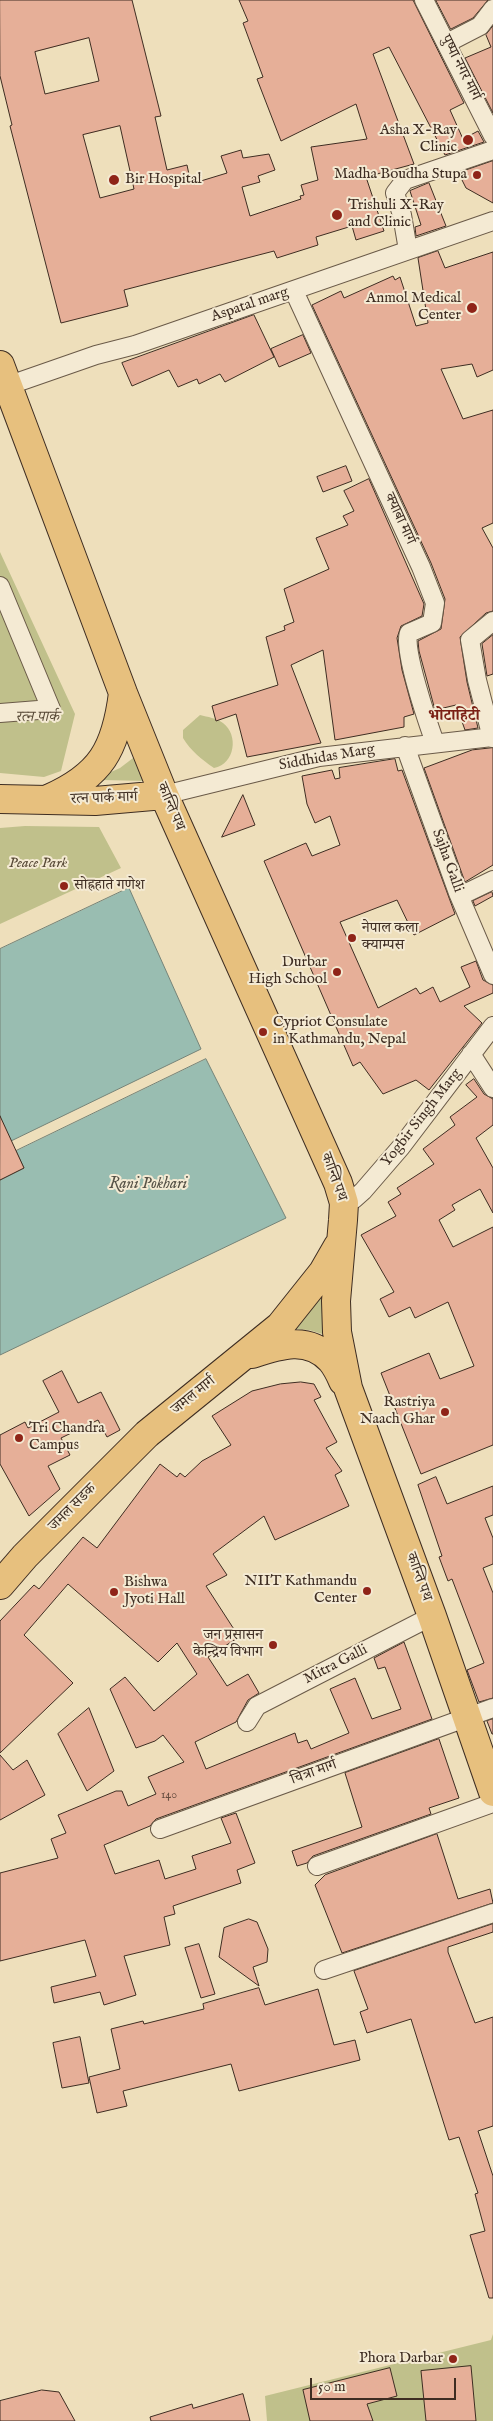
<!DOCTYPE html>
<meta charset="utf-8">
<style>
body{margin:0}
#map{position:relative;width:493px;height:2421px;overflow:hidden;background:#eedfbb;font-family:"IM FELL English",serif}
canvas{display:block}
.scale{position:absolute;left:310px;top:2378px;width:146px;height:22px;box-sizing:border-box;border:2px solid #3e2d22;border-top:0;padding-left:6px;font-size:15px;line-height:18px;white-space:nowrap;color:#3e2d22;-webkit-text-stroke:4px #f4ead3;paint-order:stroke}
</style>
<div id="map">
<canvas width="493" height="2421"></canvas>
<div class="scale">50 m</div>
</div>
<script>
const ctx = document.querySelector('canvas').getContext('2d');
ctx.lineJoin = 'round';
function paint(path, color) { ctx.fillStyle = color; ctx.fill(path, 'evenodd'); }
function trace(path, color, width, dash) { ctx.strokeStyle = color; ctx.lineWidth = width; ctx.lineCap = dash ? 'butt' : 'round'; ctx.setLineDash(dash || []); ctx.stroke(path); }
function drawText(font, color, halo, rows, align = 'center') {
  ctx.font = font + ' "IM FELL English","Noto Serif Devanagari",serif'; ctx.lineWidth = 4; ctx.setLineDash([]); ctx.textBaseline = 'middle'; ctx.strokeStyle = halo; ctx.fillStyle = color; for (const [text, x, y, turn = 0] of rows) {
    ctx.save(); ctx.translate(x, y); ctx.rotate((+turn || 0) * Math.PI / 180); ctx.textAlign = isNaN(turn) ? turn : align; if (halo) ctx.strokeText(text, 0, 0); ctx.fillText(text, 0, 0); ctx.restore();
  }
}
paint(new Path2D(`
 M0,552L75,714L61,771L44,777L0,773Z
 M200,715C208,717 216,718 223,723C239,735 235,764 214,768C201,759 191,751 183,738V730Z
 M137,755L147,781L102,780V776L120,768Z
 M25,826L99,827L121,868L0,924V828Z
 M319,1297L324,1298L329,1336L309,1330L291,1329Z
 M493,2334V2421H267L265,2396L491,2340Z`), '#c0c08b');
const water = new Path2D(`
 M129,888L201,1049L11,1141L0,1121V949Z
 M206,1059L286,1218L0,1355V1180L24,1168L16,1151Z`);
paint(water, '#99bdb1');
trace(water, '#758378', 1);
const building = new Path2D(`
 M0,0H132L161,116L155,117L167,170L187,165L191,184L227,173L221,156L241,150L243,158L269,154L275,170L258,176L260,182L242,187L250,216L301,199L300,196L304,195L301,185L318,180L311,147L367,139L356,104L281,141L257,79L263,77L243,23L248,21L239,0H413L464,103L450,110L463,139L478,131L484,142L445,155L389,47L373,54L414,164L366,177L384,231L356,240L352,226L316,237L318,245L277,258L274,251L124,290L128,306L61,323L10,126L12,125L0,76ZM89,38L99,81L45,94L35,52ZM120,126L134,189L100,198L83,135Z
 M436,0H488L473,18L451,29Z
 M493,26V113L465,58L491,47L486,35Z
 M493,161V203L466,188L461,178V172Z
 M429,183L446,226L416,236L415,227L421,225L410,191Z
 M438,251L445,268L493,252V370L477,377L472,364L441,369L463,419L493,410V523L482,528L493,548V611L486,613L460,637L467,682L478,728L465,730L456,705L435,710L419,651L418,641L441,629L445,599L431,563L312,305L341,291L344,298L393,276L395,280L400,277L416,326L428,323L418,258Z
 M254,315L274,357L225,382L220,374L199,384L197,379L178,387L169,370L132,386L122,363Z
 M303,335L311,353L279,367L271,349Z
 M346,466L352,481L323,492L317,477Z
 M369,479L424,604L422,616L401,626L397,638L402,670L414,714L404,717V727L335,740L323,650L291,665L321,743L247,757L236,714L216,721L212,706L278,685L266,637L285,630L284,626L294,622L284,589L329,569L316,538L348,525L343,516L354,511L344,491Z
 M493,635V674L487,676L482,644Z
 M493,748V865L465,882L424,768L472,750Z
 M395,759L398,771L402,770L455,914L414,935L397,900L340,922L378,1008L416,988L420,994L433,987L440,1002L470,987L461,967L476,961L483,980L493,985V993L464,1006L482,1023L429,1090L416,1080L383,1094L360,1062L353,1066L264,861L306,843L312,856L340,845L330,816L315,823L307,804L302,776L332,770L335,779L340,778L339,768Z
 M243,795L255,825L222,837Z
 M492,892L493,896L475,906L473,901Z
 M474,1079L484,1094L493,1099V1125L476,1138L493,1168V1213L480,1189L452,1205L455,1210L439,1220L453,1247L493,1227V1445L421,1474L381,1373L429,1353L440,1379L474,1366L448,1302L415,1318L410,1307L389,1317L380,1299L394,1292L361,1235L396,1216L388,1202L401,1194L397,1188L434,1164L423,1149L455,1125L450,1117L477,1097L466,1085Z
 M0,1116L24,1168L0,1180Z
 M62,1371L78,1403L101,1392L120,1430L107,1437L98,1420L61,1438L70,1455L48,1466L60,1489L29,1516L0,1464V1435L25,1422L28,1428L59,1412L43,1381Z
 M301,1382L314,1384L321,1397L314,1400L337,1442L326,1448L342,1471L335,1475L349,1506L275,1540L264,1516L213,1554L227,1575L206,1586L239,1637L208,1657L227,1686L248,1674L259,1693L248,1700L236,1722L195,1742L206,1769L295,1733L298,1743L307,1740L311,1749L349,1733L330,1689L355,1678L372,1719L401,1709L385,1667L378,1669L374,1658L404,1642L432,1719L156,1819L150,1826L104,1845L115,1874L159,1860L165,1879L196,1869L192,1856L231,1843L221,1818L236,1813L255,1863L237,1870L241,1883L173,1906L175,1914L164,1917L170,1945L124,1956L136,1995L104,2005L100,1992L54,2003L51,1987L96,1976L85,1940L0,1961V1873L58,1858L51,1839L66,1833L58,1815L116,1791H122L128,1806L156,1794L148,1777L184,1762L163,1735L155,1741L136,1748L110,1689L125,1677L154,1711L197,1674L177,1643L158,1662L68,1584L24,1635L73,1683L0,1753V1621L34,1585L39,1589L83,1537L97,1548L160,1464L177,1477L180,1473L185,1477L202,1461L231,1445L212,1416L252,1391L280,1384Z
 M436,1477L447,1504L493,1486V1515L485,1518L493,1538V1564L483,1568L493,1593V1698L479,1702L467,1670L484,1663L452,1579L448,1581L439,1557L442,1556L418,1485Z
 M89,1708L114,1771L87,1791L58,1734Z
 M493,1719V1734H492L487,1721Z
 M439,1739L459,1798L429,1808L431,1814L313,1856L307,1863L297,1866L292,1851L362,1827L345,1773Z
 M0,1755L13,1770L27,1760L45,1795L0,1820Z
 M437,1834L458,1899L490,1889L493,1903L342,1953L315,1885L325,1875Z
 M249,1919L257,1922L268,1949L267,1962L253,1967L259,1986L219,1957L224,1928Z
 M493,1924V1932L448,1947V1952L475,2023L493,2017V2126L478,2131L493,2176V2298H489L470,2235L485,2231L475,2194L478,2193L459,2137L449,2140L411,2019L367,2033L360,2012L368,2009L354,1971Z
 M199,1944L215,1994L201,1998L185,1948Z
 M259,1988L265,2005L318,1989L334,2045L355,2040L360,2060L239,2091L231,2064L123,2091L127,2106L97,2113L89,2077L120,2069L111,2029L143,2021L144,2024L204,2009L203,2004Z
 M80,2037L89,2083L62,2088L53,2043Z
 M471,2366L476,2421H426L421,2371Z
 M390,2368L397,2396L367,2404L373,2421H310L303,2390Z
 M42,2390L59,2392L75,2421H0V2401Z
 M243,2394L250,2421H151L150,2417L192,2404L193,2408Z`);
paint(building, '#e6af98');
trace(building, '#3e2d22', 1);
const street = new Path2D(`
 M424,0L493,136
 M447,43L480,26L493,9
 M408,250L402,215L395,193L405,180L493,150
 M294,291L421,567L435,603L432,623L409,633C401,644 429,726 435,743
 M7,386L96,355L135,345L493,221
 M0,586L51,709L0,713
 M492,738L477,680L470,640L493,621
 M405,746L458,893L493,975
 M164,795L319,757L493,737
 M460,896L493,880
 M471,1054L493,1088
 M344,1203L354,1199L363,1191L401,1147L493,1026
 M247,1722L257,1706L432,1616
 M160,1829L493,1708
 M317,1866L493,1803
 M324,1970L493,1913`);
const primary = new Path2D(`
 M0,365L123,693L164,795L338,1183L344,1203L343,1220L336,1301L337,1332L348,1388L432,1616L493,1792
 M0,799L95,801L164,795
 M48,799C101,776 116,749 123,693
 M252,1354C279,1345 308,1335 331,1360C336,1366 340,1374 343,1381
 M0,1585L25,1556L147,1434L280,1326L323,1272L338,1246`);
trace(street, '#6a5a48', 20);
trace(primary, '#3e2d22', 30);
trace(street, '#f4ead3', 18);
trace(primary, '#e7c07e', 28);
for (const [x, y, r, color] of [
 [468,140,6,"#8f2418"],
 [477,175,5,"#8f2418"],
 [114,180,6,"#8f2418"],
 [337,215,6,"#8f2418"],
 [472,308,6,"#8f2418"],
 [64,886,5,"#8f2418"],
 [352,938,5,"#8f2418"],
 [337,972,5,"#8f2418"],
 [263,1032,5,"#8f2418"],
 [445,1412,5,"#8f2418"],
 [19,1438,5,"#8f2418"],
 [367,1591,5,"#8f2418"],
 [114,1592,5,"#8f2418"],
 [273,1645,5,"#8f2418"],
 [453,2359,5,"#8f2418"]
]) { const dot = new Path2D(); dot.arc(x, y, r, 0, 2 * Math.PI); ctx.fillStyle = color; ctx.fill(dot); trace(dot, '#f4ead3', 2); }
drawText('12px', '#684e40', null, [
 ["140",169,1796]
]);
drawText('15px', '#3e2d22', '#f4ead3', [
 ["पुष्पा नगर मार्ग",460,68,63],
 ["Aspatal marg",250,305,-19],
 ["क्याबा मार्ग",399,519,65],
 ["Siddhidas Marg",327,758,-10],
 ["रत्न पार्क मार्ग",104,799,-2],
 ["कान्ति पथ",170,807,67],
 ["Sajha Galli",447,861,70],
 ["Yogbir Singh Marg",422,1118,-52],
 ["कान्ति पथ",333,1177,70],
 ["जमल मार्ग",194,1396,-39],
 ["जमल सडक",73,1508,-45],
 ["कान्ति पथ",418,1577,70],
 ["Mitra Galli",336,1665,-27],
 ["चित्रा मार्ग",314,1773,-20]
]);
drawText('15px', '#3e2d22', '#f4ead3', [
 ["Asha X-Ray",457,131],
 ["Clinic",457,148],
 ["Madha Boudha Stupa",467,175],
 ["Bir Hospital",125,180,"left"],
 ["Trishuli X-Ray",348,206,"left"],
 ["and Clinic",348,223,"left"],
 ["Anmol Medical",461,299],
 ["Center",461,316],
 ["सोह्रहाते गणेश",74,886,"left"],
 ["नेपाल कला",362,929,"left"],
 ["क्याम्पस",362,946,"left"],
 ["Durbar",327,963],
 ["High School",327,980],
 ["Cypriot Consulate",273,1023,"left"],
 ["in Kathmandu, Nepal",273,1040,"left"],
 ["Rastriya",435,1403],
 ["Naach Ghar",435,1420],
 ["Tri Chandra",29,1429,"left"],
 ["Campus",29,1446,"left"],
 ["NIIT Kathmandu",357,1582],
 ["Center",357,1599],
 ["Bishwa",124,1583,"left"],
 ["Jyoti Hall",124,1600,"left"],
 ["जन प्रसासन",263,1636],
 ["केन्द्रिय विभाग",263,1653],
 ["Phora Darbar",443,2359]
], 'right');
drawText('italic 15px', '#584a37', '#f4ead3', [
 ["रत्न पार्क",37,718],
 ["Peace Park",38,864]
]);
drawText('bold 16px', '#7a1f14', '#f4ead3', [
 ["भोटाहिटी",454,717]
]);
drawText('italic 16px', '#555146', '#f4ead3', [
 ["Rani Pokhari",148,1185]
]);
</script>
